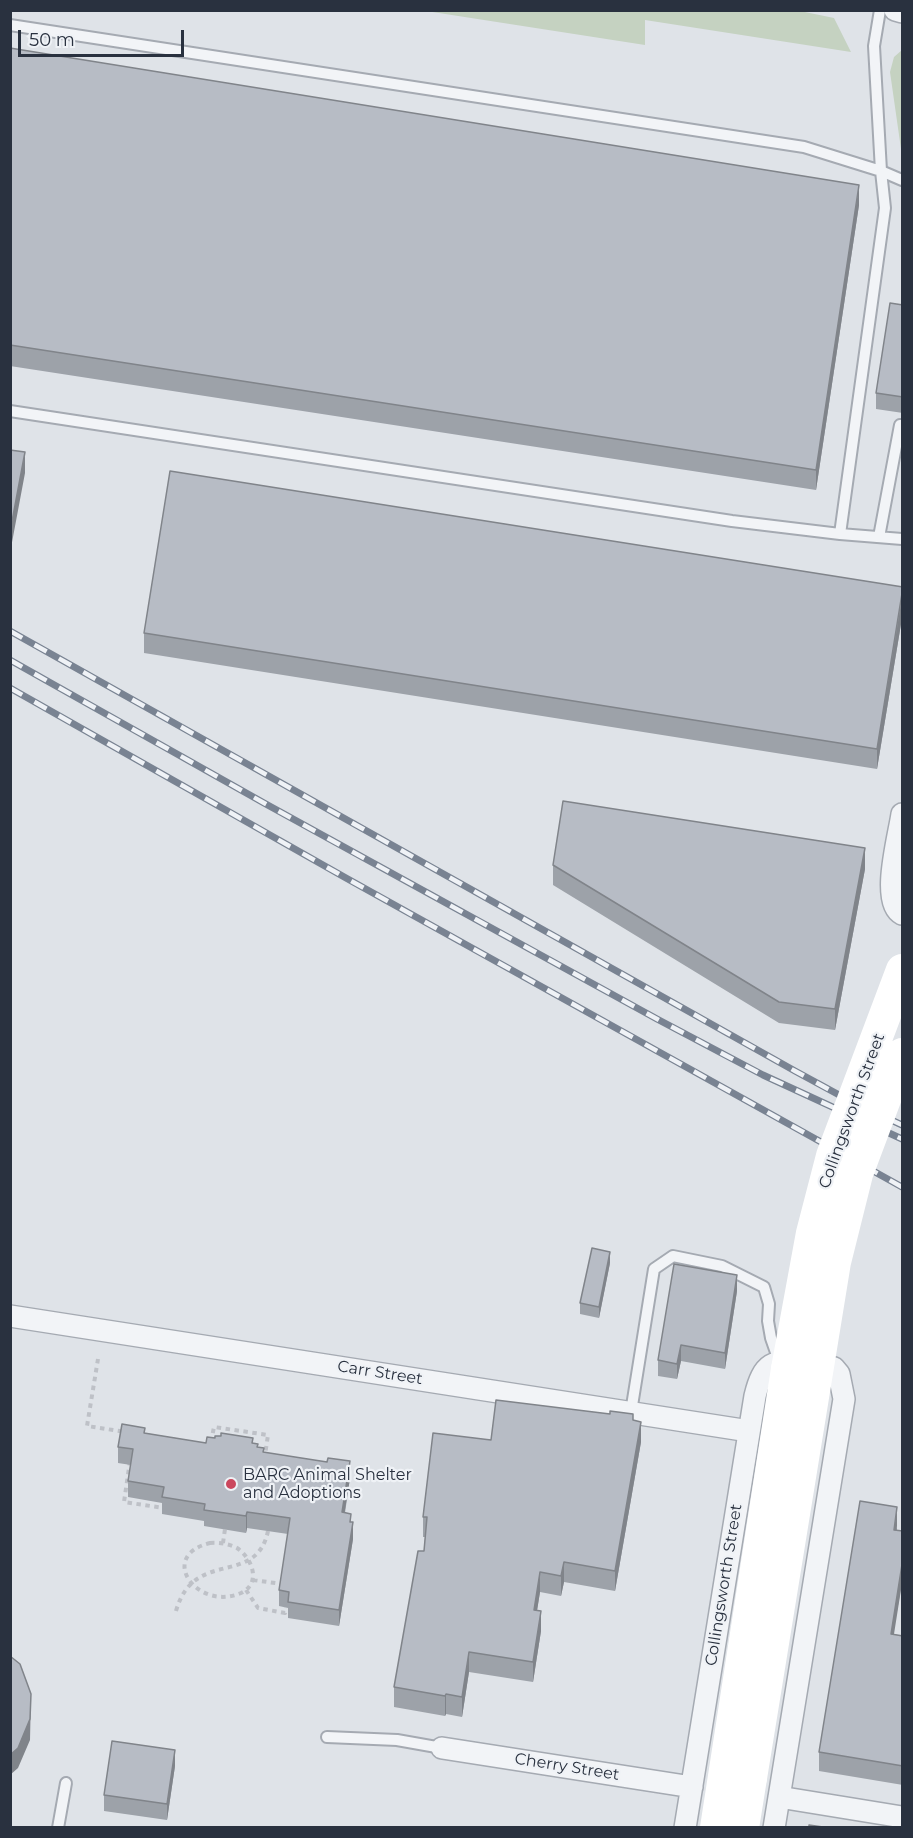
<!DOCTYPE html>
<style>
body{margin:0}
#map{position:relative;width:913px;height:1838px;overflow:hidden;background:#dfe3e8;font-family:Montserrat,sans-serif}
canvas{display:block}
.frame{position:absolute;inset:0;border:12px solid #29313f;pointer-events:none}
.scale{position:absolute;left:18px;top:30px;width:166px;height:27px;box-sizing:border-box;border:3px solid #29313f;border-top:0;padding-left:8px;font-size:18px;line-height:21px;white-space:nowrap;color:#29313f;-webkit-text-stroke:4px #eff2f6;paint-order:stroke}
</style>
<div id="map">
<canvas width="913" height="1838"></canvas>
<div class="frame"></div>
<div class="scale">50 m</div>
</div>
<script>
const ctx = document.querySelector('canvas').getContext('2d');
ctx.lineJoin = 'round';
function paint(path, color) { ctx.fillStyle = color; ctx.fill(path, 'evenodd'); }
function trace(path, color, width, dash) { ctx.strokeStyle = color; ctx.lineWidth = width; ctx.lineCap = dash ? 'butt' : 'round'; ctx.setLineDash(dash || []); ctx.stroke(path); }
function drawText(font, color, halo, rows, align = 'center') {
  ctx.font = font + ' Montserrat,sans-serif'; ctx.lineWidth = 4.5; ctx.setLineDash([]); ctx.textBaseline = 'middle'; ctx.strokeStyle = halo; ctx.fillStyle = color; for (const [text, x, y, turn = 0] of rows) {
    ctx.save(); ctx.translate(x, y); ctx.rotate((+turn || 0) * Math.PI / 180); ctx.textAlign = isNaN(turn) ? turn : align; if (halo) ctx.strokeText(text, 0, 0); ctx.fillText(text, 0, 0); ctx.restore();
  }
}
paint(new Path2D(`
 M426,11H800L834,18L851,52L645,20V45Z
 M902,50V156L890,72L894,57Z`), '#c5d2c1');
const service = new Path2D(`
 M10,25L804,147L881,171L874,46L880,10
 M10,411L732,521L840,534L902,539
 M840,534L885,208L881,171L902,180
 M879,537L900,425
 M631,1412L654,1269L673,1256L722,1266L764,1287L769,1304L768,1321L771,1338L779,1361
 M327,1737L397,1740L442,1748
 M58,1828L66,1783`);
const minor = new Path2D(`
 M895,10L902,12
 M902,814C899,836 880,903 902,914
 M10,1316L749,1431
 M442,1748L692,1787
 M779,1797L902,1817
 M685,1828L755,1396C763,1363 773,1358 806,1363C816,1364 825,1365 834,1368L839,1374L844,1399L774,1828`);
trace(service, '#a5aab2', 14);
trace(minor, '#a5aab2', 24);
trace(new Path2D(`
 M98,1359L87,1426L126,1432
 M211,1442L214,1427L268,1435L265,1455
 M130,1461L124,1502L164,1508
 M347,1468L357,1469
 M210,1543C219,1542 229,1544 237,1548C252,1558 262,1583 241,1593C198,1612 156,1556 210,1543Z
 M223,1543L225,1529
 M253,1580L282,1584
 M246,1590L258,1608L285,1613L286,1608
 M176,1611C194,1547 256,1588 268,1531`), '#bec1c7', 4, [4.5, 4.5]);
trace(service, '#f2f4f7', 10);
trace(minor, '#f2f4f7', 21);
trace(new Path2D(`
 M716,1828L787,1369
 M743,1828L751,1778`), '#fff', 32);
const rail = new Path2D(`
 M10,631L795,1071L854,1103L902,1125
 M10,660L264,803L657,1019L763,1075L902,1139
 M10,688L346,878L902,1187`);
trace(rail, '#798392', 7);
trace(rail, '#eff2f6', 4.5, [14]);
trace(new Path2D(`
 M787,1369L812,1233L832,1156L902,970
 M751,1778L835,1262L857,1174L902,1054`), '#fff', 32);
paint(new Path2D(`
 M10,48L859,205L816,490L10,366Z
 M903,305V413L876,409V393Z
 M903,587V612L877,769L144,653V633Z
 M553,865L865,869L835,1030L779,1023L553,885Z
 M610,1263L599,1318L580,1314V1303Z
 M737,1291L725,1369L681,1361L677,1379L658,1376V1360Z
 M633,1420L641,1442L615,1591L564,1582L561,1596L540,1592L537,1610L541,1631L533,1682L469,1672L462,1717L446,1714L445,1716L394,1707V1687L424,1551L425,1537H423V1517L491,1440Z
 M145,1433L206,1443H253L264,1452L350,1478L345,1513L351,1522L353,1539L339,1626L288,1618V1608L279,1606V1590L288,1534L247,1528L246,1533L204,1526V1521L162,1514V1503L128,1497V1481L131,1465L118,1463V1447Z
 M897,1526V1530L903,1531V1577L893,1634L903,1636V1785L819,1771V1752Z
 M175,1766L167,1820L104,1811V1795Z`), '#9da2a9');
paint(new Path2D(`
 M859,185V205L816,490V470Z
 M25,452V473L10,553V532Z
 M903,592V612L877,769V749Z
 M865,848V869L835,1030V1009Z
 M610,1252V1263L599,1318V1307Z
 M737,1275V1291L725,1369V1353Z
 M681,1345V1361L677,1379V1364Z
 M641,1422V1442L615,1591V1571Z
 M350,1461V1478L342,1529V1512Z
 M897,1507V1526L894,1549V1530Z
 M247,1512V1528L246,1533V1516Z
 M353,1522V1539L339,1626V1610Z
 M903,1558V1577L891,1653V1634Z
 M564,1562V1582L561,1596V1576Z
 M540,1572V1592L534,1630V1610Z
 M541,1611V1631L533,1682V1662Z
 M469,1652V1672L462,1717V1697Z
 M31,1694L30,1740L18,1768L10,1775V1755Z
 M446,1694V1714L445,1716V1696Z
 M175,1750V1766L167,1820V1804Z`), '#80848a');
const building = new Path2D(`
 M10,48L859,185L816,470L10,345Z
 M890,303L903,305V397L876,393Z
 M10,450L25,452L10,532Z
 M170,471L903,587L877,749L144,633Z
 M563,801L865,848L835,1009L779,1002L553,865Z
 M592,1248L610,1252L599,1307L580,1303Z
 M674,1264L737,1275L725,1353L681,1345L677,1364L658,1360Z
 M496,1400L610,1414V1411L633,1414V1420L641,1422L615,1571L564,1562L561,1576L540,1572L534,1610L541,1611L533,1662L469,1652L462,1697L446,1694L445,1696L394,1687L418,1551H424L427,1517H423L433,1433L491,1440Z
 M122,1424L145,1428L144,1433L206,1443L207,1437L215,1438V1436H221V1433L253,1438L252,1443L258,1444L257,1447L264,1448L263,1452L327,1462L328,1458L350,1461L342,1512L351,1514L350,1522H353L339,1610L288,1602L289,1592L279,1590L290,1518L247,1512L246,1516L204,1510L205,1504L162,1497L164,1487L128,1481L133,1449L118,1447Z
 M860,1501L897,1507L894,1530L903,1531V1558L891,1634L903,1636V1766L819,1752Z
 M10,1656L20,1664L31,1694L30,1719L18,1748L10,1755Z
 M112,1741L175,1750L167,1804L104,1795Z
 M809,1825L823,1827H809Z`);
paint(building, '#b7bcc5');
trace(building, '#80848a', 1.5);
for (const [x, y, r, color] of [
 [231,1484,6,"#cb475d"]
]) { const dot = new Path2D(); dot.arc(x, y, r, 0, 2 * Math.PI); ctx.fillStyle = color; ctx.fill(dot); trace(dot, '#eff2f6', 2); }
drawText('16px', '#29313f', '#eff2f6', [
 ["Collingsworth Street",852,1111,-70],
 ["Carr Street",380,1373,9],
 ["Collingsworth Street",724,1585,-81],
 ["Cherry Street",567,1767,9]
]);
drawText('16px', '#29313f', '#eff2f6', [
 ["BARC Animal Shelter",243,1475],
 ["and Adoptions",243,1493]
], 'left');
</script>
